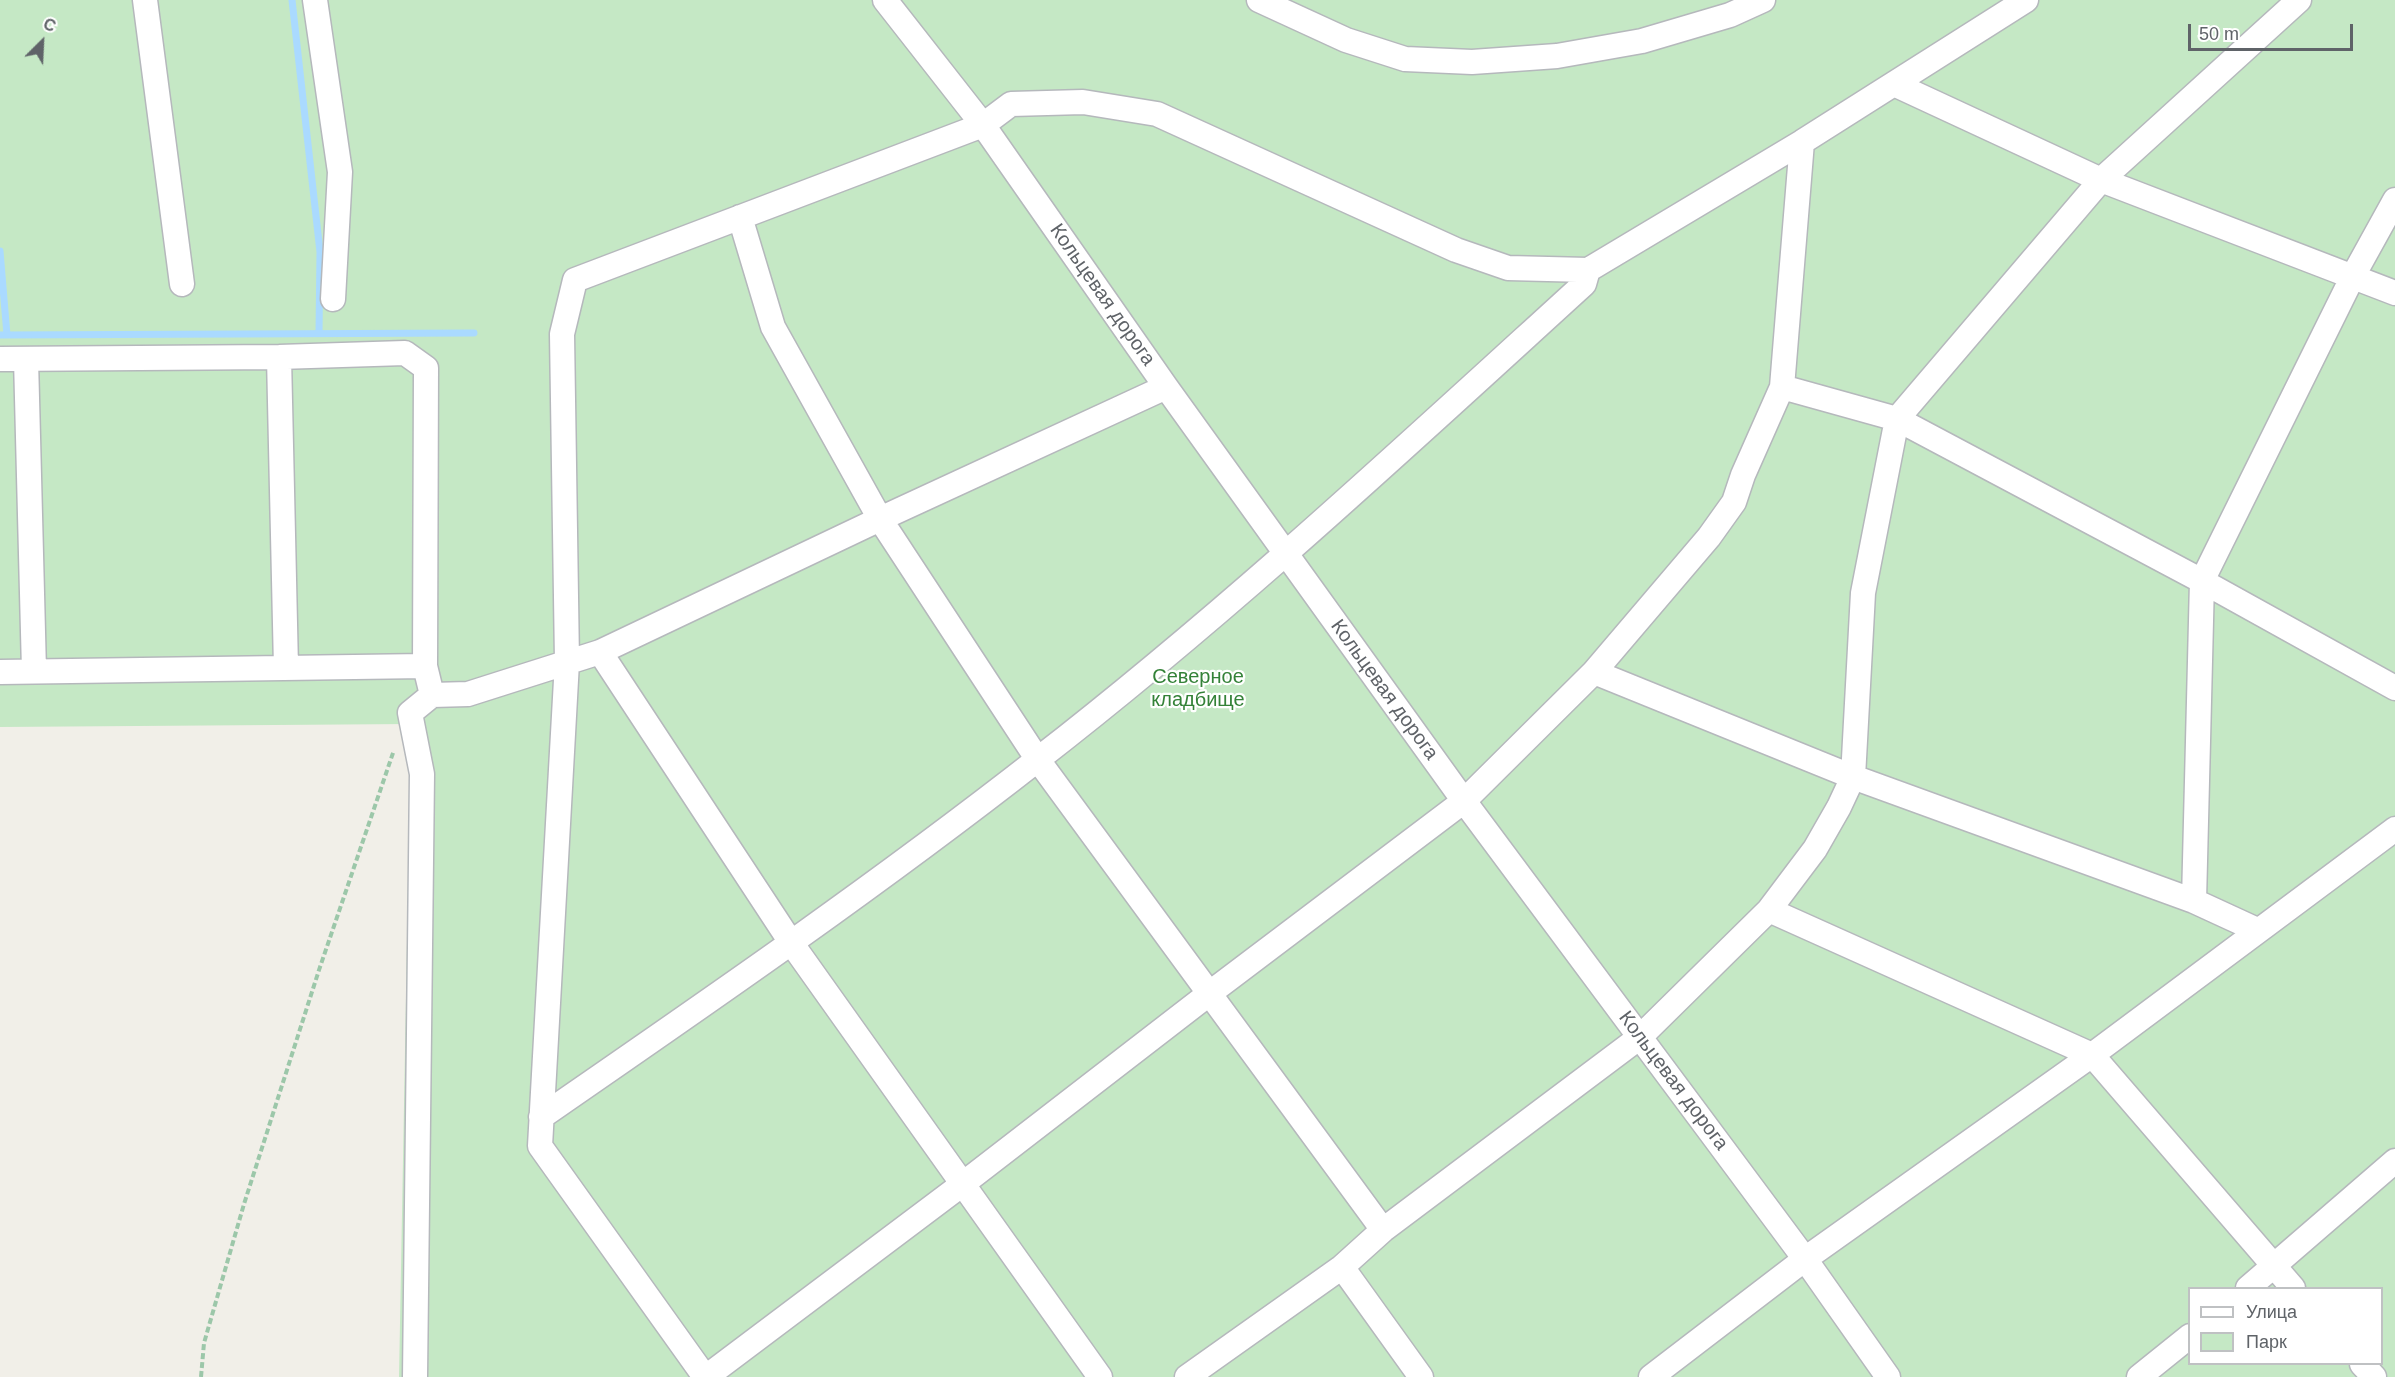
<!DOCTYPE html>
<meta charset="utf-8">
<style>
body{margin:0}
#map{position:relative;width:2395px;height:1377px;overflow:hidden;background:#f1efe8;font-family:Helvetica,sans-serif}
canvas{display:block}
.legend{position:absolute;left:2188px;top:1287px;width:195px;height:78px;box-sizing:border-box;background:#fff;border:2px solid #bfc1c3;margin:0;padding:8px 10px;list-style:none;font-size:18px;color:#5f6368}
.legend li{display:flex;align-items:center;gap:12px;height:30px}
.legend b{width:30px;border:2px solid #bfc1c3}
.north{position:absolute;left:12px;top:12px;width:60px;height:60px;-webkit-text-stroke:4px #fff;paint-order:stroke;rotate:24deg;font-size:16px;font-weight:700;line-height:24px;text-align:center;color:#5f6368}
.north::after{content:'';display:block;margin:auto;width:21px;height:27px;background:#5f6368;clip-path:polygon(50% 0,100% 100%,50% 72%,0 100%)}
.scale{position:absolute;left:2188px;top:24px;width:165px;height:27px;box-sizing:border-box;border:3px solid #5f6368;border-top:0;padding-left:8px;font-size:18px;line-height:21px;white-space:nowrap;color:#5f6368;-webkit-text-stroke:4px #fff;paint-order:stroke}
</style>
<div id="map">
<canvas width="2395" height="1377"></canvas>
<ul class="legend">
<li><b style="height:8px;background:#fff"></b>Улица</li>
<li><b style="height:16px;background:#c5e8c5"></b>Парк</li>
</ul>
<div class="north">С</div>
<div class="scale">50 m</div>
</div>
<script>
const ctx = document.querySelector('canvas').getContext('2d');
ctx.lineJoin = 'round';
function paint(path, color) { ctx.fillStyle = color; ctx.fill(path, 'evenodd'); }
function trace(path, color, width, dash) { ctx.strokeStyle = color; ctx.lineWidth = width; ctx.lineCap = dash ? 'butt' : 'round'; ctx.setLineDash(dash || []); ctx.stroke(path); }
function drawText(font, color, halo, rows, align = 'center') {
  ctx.font = font + ' Helvetica,sans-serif'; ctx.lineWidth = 4.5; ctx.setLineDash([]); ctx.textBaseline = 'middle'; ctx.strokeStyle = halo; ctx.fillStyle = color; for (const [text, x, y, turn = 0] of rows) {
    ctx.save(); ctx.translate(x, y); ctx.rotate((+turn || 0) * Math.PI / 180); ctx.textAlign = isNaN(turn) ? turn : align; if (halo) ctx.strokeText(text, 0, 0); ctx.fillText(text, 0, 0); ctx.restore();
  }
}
paint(new Path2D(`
 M0,0H2395V1377H399L411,724L0,727ZM2190,1288H2382V1364H2190Z`), '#c5e8c5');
trace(new Path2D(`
 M292,0L320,252L319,333
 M0,251L7,335
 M0,335L474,333`), '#aadaff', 7);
const minor = new Path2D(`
 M145,0L182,284
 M315,0L340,172L333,299
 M885,0L983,125L1166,387L1464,801L1805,1259L1888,1377
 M1259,0L1346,40L1405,59L1472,62L1557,56L1642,41L1730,15L1763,0
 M1894,84L2101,180L2395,293
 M740,217L773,327L880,519L1038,760L1383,1230
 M279,357L286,668
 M0,359L279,357L405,353L426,368L425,666L432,695L468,694L600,652L880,519L1166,387
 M26,359L34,671
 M1782,387L1897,419L2202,581L2395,688
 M600,652L792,944L1100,1377
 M0,672L425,666
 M1594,672L1853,777L2194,901L2257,930
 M2194,901L2202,581L2353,276L2395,200
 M1769,910L2092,1055L2293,1288
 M541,1117C709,1001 876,886 1037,760C1228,612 1405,447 1584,284L1588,270
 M1342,1267L1421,1377
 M2248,1288L2395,1161
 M2362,1364L2374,1377
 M415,1377L422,774L410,713L432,695
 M705,1377L540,1146L567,662L562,334L575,280L983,125L1011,104L1083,102L1157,114L1456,250L1508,268L1588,270L1802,142L2026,0
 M706,1377L964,1183L1210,993L1464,801L1594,672L1709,537L1734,502L1743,475L1782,387L1802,142
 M1187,1377L1342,1267L1383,1230L1640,1037L1769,910L1815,849L1839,807L1853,777L1863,593L1897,419L2101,180L2299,0
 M1651,1377L1805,1259L2092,1055L2395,829
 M2139,1377L2190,1336`);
trace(minor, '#b5b8bc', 27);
trace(new Path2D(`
 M201,1377L204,1343L244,1204L319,970L394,750`), '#9cc7a9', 4, [6, 3]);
trace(minor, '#fff', 24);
drawText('20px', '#5f6368', '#fff', [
 ["Кольцевая дорога",1102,295,55],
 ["Кольцевая дорога",1384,690,54],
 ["Кольцевая дорога",1673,1081,53]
]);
drawText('20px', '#348238', '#fff', [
 ["Северное",1198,677],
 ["кладбище",1198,700]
]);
</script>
